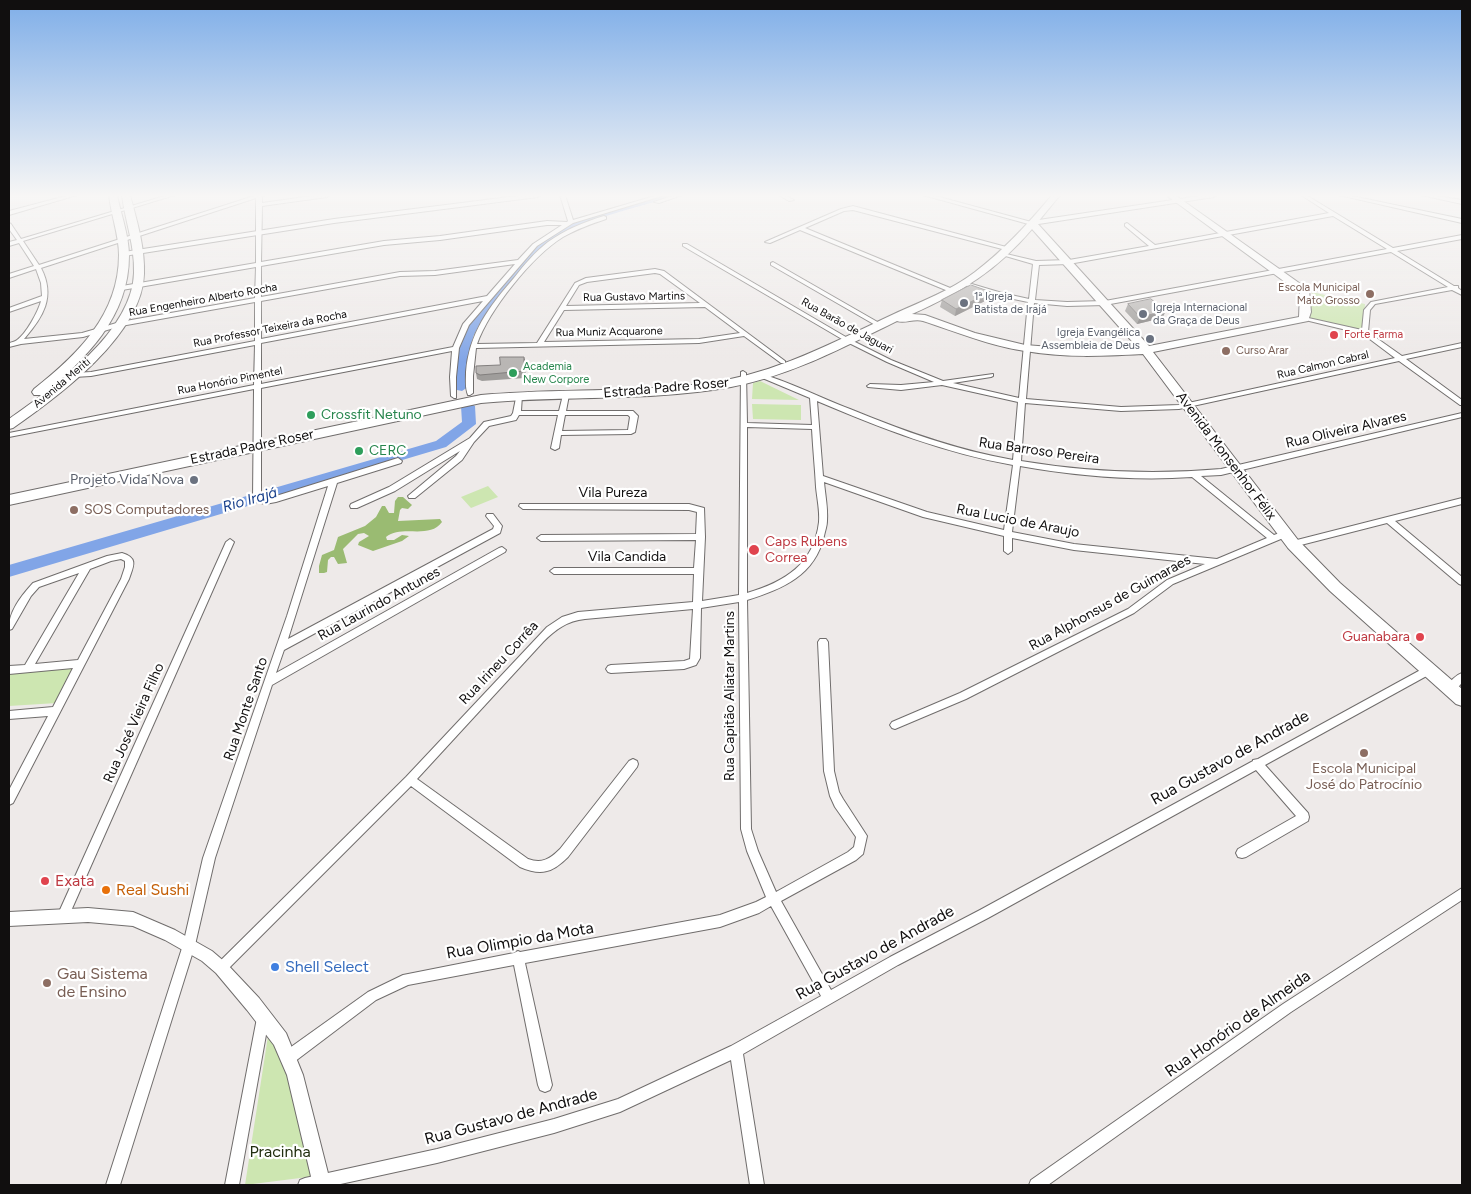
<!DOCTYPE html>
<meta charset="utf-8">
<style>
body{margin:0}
#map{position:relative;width:1471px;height:1194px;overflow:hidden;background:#eeeae9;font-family:Figtree,sans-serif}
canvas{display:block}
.frame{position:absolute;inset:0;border:10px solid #110f0f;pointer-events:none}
</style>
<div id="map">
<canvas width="1471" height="1194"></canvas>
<div class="frame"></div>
</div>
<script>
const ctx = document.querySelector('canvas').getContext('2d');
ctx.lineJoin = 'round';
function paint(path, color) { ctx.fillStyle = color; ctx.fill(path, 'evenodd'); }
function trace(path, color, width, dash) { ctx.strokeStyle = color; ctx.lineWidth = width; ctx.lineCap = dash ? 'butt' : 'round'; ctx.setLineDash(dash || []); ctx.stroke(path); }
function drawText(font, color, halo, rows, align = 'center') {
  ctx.font = font + ' Figtree,sans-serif'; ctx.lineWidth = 4.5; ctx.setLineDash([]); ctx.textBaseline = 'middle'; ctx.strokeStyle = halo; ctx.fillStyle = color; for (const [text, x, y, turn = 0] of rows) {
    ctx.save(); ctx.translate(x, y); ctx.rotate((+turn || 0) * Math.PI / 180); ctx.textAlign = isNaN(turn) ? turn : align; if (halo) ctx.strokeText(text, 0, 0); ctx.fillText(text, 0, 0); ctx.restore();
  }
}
paint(new Path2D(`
 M1312,292L1365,304L1363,330L1310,318Z
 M760,381L799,400L752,399L753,383Z
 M752,404L801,405V420L753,419Z
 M488,486L498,497L471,508L461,497Z
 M75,668L57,703L9,706V672Z
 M268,1036L288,1066L316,1176L245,1185Z`), '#cde6b1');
paint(new Path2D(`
 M398,497H403L412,505L408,509L402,508L400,510L398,521L440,519L442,522C429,540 402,524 386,537L387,540H394L402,535L409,536L402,541L373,551L358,545L359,542L369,536L364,533L358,534L343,549L347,563L338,564L334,557H331L328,560L327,572L324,573H319V566L322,555L334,550L338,537L365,526L376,517L382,506H385L389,513H394L395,501Z`), '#9abb72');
paint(new Path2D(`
 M660,195H674L672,197C639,207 586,219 557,236C536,249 481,315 473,338C467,354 468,370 468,387L462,391L457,390L456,387C456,370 455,354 461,338C470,314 530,243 552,231C585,213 625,206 660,195Z
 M468,402L475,406L476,424L446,447L9,577V565L436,441L462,422L461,406Z`), '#81a5e7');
const minor = new Path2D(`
 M70,195H77L9,215V211Z
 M168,195H175L23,241L39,265L257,195H265L262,197V203L319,195H329L327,197L262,206L261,262L384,241L440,236L547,221L567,222L568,221L560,195H565L573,220L658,195H665L573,223L537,246L469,325L459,348L456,377V398H454L451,396L450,377L452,351L261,388V497L265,498L276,496L398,458L402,461L401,463L337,483L288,639L493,529L494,526L486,516L487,514H493L502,526L500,533L284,650L276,673L499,548L502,547L506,550L505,552L272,685L215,858L195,945L120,1185H106L183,945L203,858L287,616L328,486L276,502L265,504L254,501L253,499L254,389L9,437V433L254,385L255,345L91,376L57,378L54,376L57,374L91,372L255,341V302L121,326L83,337L21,344L9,347V343C10,343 16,341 17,340C26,334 38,312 41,301L9,312V308L42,296L41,283L36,269L9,278V274L34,266L19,243L9,246V242L17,240L9,229V223L11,224L21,239ZM256,198V263L122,286L119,288L122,290L256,267L255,298L120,322L82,333L24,339C43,317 56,297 41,268ZM547,225H562L533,244L518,260L435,271L400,272L261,297V266L384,245L440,240ZM515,264L487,296L261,339V301L400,276L435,275ZM483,301L463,324L453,347L261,384V343Z
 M675,195H682L659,203L654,202Z
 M779,195H785L794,200L789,201Z
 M1206,195H1217L1214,197L1032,225L1029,223L1032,221Z
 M1301,195H1306L1393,248L1462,235V239L1397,251L1454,286H1458V288L1462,291V295L1452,290L1375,304L1370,310L1368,332L1402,356L1462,343V347L1406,359L1462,400V405H1460L1399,361L1179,409L1121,411L1025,403L1021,461C1087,472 1154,475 1221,469L1462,413V417L1221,475L1201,476L1274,535L1285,531L1289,534L1288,536L1173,584L1134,613L966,699L895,729L892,728L890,725L892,722L960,693L1128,609L1167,580L1205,564L1074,550L1012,538V551L1008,554L1004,551V536L923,517L824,482C825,494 828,508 827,521C827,526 825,531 824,536C815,575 783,589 747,600L751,829L758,851L776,892L848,852L854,847L856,837L835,807L830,796L824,771L818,642L820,639H826L828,642L834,771L839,792L843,799L867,836L863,854L856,860L781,901L831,990L890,957L980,910L1253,761V760L1258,759L1426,667L1429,666L1432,667L1434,670L1432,673L1265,765L1308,813L1309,817L1308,821L1246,857L1242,858L1238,857L1236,853L1238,849L1296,816L1256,770L988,918L898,965L743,1054L764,1185H750L731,1060L620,1112L554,1133L437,1163L336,1185H298L300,1180L305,1178L437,1149L554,1119L618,1099L731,1046L821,996L771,906L759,913L720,927L525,963L552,1085L550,1090L545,1092L540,1090L538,1085L514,965L408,985L376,1000L294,1062L289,1063L284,1062L283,1057L284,1052L368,992L403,975L514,953L518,951L520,952L720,915L756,902L766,897L747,851L741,829L739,602L701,608L700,658L696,665L684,669L611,673L608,672L606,669L608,666L611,665L684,661L690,659L693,609L585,619C567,621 556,629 543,642L417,779L528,859C542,864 550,859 560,849L629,761L633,759L637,761L638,764L637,767L568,857C552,873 541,876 520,867L411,786L225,972L221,974L217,972L215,968L217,964L406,777L547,627L562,617L578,612L693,602L694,574H554L550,571L554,568H694L696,540L541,541L537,538L541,535L696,534L697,512L689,510L523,509L519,506L520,504H689L704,508L705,537L702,601L739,595L741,372L743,371L746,373L747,423L812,425L810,398L760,377L759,376L762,374C792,383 821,398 850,409C903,431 956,450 1013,460L1018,402L942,385L901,390L868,387L867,386L870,384L901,385L934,382L887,362L847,342L683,246V244H687L851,340L891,360L943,381L993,374V376L991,377L953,383L1019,398L1028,302L999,296L962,284L965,282L1002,293L1029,299L1033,264L1002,255V253L1036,261L1069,260L1149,246L1125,226V224L1127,223L1155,245L1329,213ZM1333,216L1387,249L1105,301L1067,302L1035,300L1039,265L1069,264ZM1391,252L1448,287L1371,302L1364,310L1362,330L1304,317L1301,319L1363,334L1395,358L1179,405L1121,407L1026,399L1034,303L1067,306L1105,305ZM817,401C881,428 944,453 1013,465L1004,530L927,512L823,476ZM747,427L812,429C813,449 815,468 816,487C817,498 820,511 819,522C814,564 785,582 747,593ZM1020,466C1076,476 1135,481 1192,477L1267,538L1217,559L1074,544L1012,532Z
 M1339,195H1347L1462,219V223Z
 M1421,195H1430L1462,200V204Z
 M853,206L1010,248L1011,249L1006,250L853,210L844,211L805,228L955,290V292L953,293L800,230L770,243L765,242L841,209Z
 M604,216L606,217V219C591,224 577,229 563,237C532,256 489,310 477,344L537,343L575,283L586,278L655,269L664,271L785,361V363H781L744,336L699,343L476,348L473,376V393L470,395H468C465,388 466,379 466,372C469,333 489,307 514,278C524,265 535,252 548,242C565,230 584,222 604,216ZM655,273L660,274L700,303L566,306L579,285L587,282ZM705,307L740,333L699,339L544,342L564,310Z
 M773,262L881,324L882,325L877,326L771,265V263Z
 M517,393H519L522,395L521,411H559L563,395L566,393L569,395L566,411H633L638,416L635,432L631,434L561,435L559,448L555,450L551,448L558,415H519L516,420L489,426L474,442L462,460L415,498H409L408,496L456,456L460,451L395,491L357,508H351L350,506L351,504L389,487L470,438L484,422L511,416L513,413ZM565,415H628L630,417L628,430L562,431Z
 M1462,498V504L1395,521L1462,577V585L1459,584L1387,523L1293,547L1289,544L1293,541Z
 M230,539L234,542L67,920L63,922L59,920L57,916L59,912L226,542Z
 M122,553C138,558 134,565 129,579L13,803L9,805V790L48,716L9,719V711L53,707L73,668L9,674V666L25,665L79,573L39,587L31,596L12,629L9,630C8,612 22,595 33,583L107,556ZM121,559L125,561V567L121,579L78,660L35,664L90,569L111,561Z
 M1462,673V683C1458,687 1454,693 1448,691L1446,688C1449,682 1456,675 1462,673Z
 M1462,888V900L1291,1012L1048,1185H1029L1031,1180L1283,1004Z
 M263,1012L267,1014L269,1018L239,1185H225L257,1018L259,1014Z`);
const tertiary = new Path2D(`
 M525,195H541L538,197L334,223L124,256L120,254L124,252L334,219Z
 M923,195H932L1035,223L1032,225Z
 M88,908L133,912L175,930L212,951L226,963L259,998L286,1033L303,1075L331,1185H313L287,1075L274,1045L247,1010L216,973L202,961L165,940L133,926L88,922L9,926V912Z`);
const primary = new Path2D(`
 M109,195H117C121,215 129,235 129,256C129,317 86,359 42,395H34L32,392L34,389C77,355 119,315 119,255C119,235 111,215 109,195Z
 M122,195H130C137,221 145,248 144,274C142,335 59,396 13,428L9,429V419C53,388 132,333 134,273C135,246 125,221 122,195Z
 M1052,195H1060L1037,223L1149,346L1299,317L1300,293L1166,195H1175L1309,290L1311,312L1308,321L1153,352L1298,540L1340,583L1462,689V706L1456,704L1330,591L1288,548L1143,354C1104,356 1064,358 1025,351C990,346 957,332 923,321C914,318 905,324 897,321C844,347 790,376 731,387C649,402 564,395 481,403L9,505V495L481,395C556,388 633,393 708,383C775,374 834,342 894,314C922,301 950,291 975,272C1004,250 1029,223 1052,195ZM1032,229L1137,347L1090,350L1025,345L975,333L925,315L912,314C962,292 996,271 1032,229Z`);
trace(minor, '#706d6c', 2);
trace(tertiary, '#706d6c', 2);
trace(primary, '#706d6c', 2);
paint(minor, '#fff');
paint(tertiary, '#fff');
paint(primary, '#fff');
paint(new Path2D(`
 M991,292L989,299L955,316L940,307L942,300Z
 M1128,304L1166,311L1162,318L1137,324L1125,311Z
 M526,363L525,378L482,381L477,379L476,373Z`), '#9f9d9b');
paint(new Path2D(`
 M991,292L989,299L955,316L956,309Z
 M1166,311L1162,318L1137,324L1140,317Z
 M524,357L526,363L525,378L524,371Z`), '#827f7e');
const building = new Path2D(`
 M971,285L991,292L956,309L942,300Z
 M1151,299L1166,311L1140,317L1128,304Z
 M500,357H524V371L480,375L476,373V366L500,365Z`);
paint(building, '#b9b6b4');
trace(building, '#827f7e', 1);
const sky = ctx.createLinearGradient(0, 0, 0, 362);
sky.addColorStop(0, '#7faee8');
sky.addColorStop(0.54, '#f7f6f5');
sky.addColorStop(1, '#f7f6f500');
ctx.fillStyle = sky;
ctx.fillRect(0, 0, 1471, 362);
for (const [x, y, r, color] of [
 [1370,294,5,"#8d6e63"],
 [964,303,5,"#6b7280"],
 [1143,314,5,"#6b7280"],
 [1334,335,5,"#e0444e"],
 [1150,339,5,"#6b7280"],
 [1226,351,5,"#8d6e63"],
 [513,373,5,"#2e9e5b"],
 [311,415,5,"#2e9e5b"],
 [359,451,5,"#2e9e5b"],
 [194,480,5,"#6b7280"],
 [74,510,5,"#8d6e63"],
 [754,550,6,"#e0444e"],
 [1420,637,5,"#e0444e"],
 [1364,753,5,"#8d6e63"],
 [45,881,5,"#e0444e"],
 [106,890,5,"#e8710a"],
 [275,967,5,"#3f7fe0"],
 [47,983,5,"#8d6e63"]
]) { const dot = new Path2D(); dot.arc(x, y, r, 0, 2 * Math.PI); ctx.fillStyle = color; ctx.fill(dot); trace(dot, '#fff', 2); }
drawText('11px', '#785e54', '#fff', [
 ["Escola Municipal",1360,288],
 ["Mato Grosso",1360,301],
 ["Curso Arar",1236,351,"left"]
], 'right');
drawText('11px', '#110f0f', '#fff', [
 ["Rua Gustavo Martins",634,297,-1],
 ["Rua Engenheiro Alberto Rocha",203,300,-10],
 ["Rua Barão de Jaguari",847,326,29],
 ["Rua Professor Teixeira da Rocha",270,329,-11],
 ["Rua Muniz Acquarone",609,332,-1],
 ["Rua Calmon Cabral",1323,365,-13],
 ["Rua Honório Pimentel",230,381,-11],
 ["Avenida Meriti",62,383,-40]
]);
drawText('11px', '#5b616d', '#fff', [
 ["1ª Igreja",974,297],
 ["Batista de Irajá",974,310],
 ["Igreja Internacional",1153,308],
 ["da Graça de Deus",1153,321],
 ["Igreja Evangélica",1140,333,"right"],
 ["Assembleia de Deus",1140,346,"right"]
], 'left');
drawText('11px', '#be3a42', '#fff', [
 ["Forte Farma",1344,335]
], 'left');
drawText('11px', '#27864d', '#fff', [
 ["Academia",523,367],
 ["New Corpore",523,380]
], 'left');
drawText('14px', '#110f0f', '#fff', [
 ["Estrada Padre Roser",666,388,-5],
 ["Rua Oliveira Alvares",1346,430,-13],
 ["Estrada Padre Roser",252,447,-12],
 ["Rua Barroso Pereira",1039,451,8],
 ["Avenida Monsenhor Félix",1226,456,53],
 ["Vila Pureza",613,493],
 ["Rua Lucio de Araujo",1018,521,11],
 ["Vila Candida",627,557],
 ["Rua Alphonsus de Guimaraes",1110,603,-29],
 ["Rua Laurindo Antunes",379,604,-29],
 ["Rua Irineu Corrêa",499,663,-47],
 ["Rua Capitão Aliatar Martins",730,696,-90],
 ["Rua Monte Santo",246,709,-71],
 ["Rua José Vieira Filho",134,723,-66]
]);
drawText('14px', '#27864d', '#fff', [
 ["Crossfit Netuno",321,415],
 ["CERC",369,451]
], 'left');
drawText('14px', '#5b616d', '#fff', [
 ["Projeto Vida Nova",184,480]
], 'right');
drawText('14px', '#785e54', '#fff', [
 ["SOS Computadores",84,510],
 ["Escola Municipal",1364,769,"center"],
 ["José do Patrocínio",1364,785,"center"]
], 'left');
drawText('14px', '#be3a42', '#fff', [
 ["Caps Rubens",765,542],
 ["Correa",765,558],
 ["Guanabara",1410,637,"right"]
], 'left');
drawText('italic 15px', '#163e8a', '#fff', [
 ["Rio Irajá",250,500,-16]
]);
drawText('16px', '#110f0f', '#fff', [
 ["Rua Gustavo de Andrade",1230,758,-29],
 ["Rua Olimpio da Mota",520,941,-10],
 ["Rua Gustavo de Andrade",875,953,-29],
 ["Rua Honório de Almeida",1238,1024,-35],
 ["Rua Gustavo de Andrade",511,1117,-15]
]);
drawText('16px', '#be3a42', '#fff', [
 ["Exata",55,881]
], 'left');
drawText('16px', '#c56008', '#fff', [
 ["Real Sushi",116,890]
], 'left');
drawText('16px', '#366cbe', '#fff', [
 ["Shell Select",285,967]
], 'left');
drawText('16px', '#785e54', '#fff', [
 ["Gau Sistema",57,974],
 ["de Ensino",57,992]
], 'left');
drawText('16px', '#212e0f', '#fff', [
 ["Pracinha",280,1152]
]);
</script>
